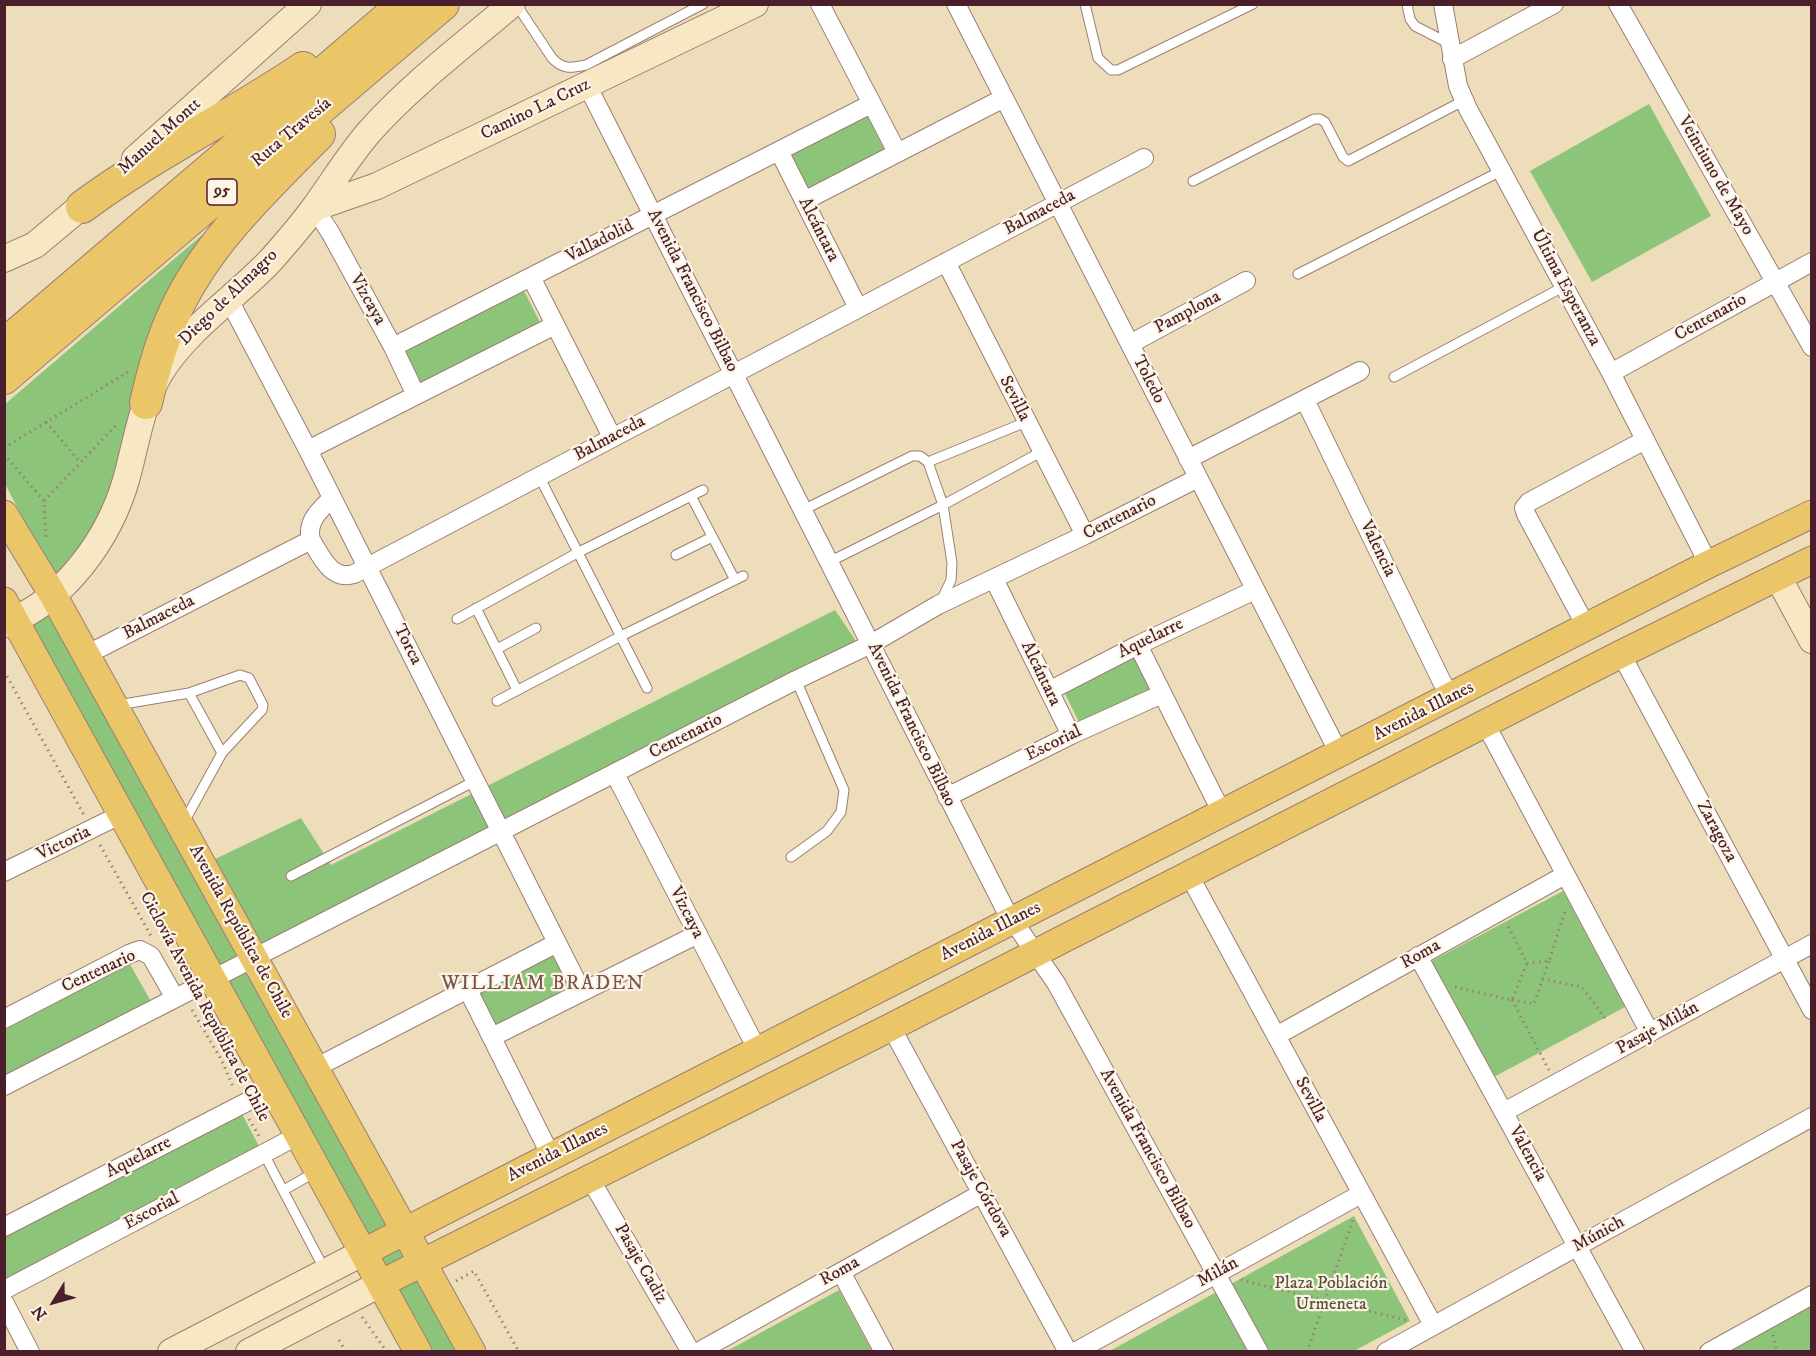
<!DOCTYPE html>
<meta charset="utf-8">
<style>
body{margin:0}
#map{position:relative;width:1816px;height:1356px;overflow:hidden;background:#edb;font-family:"IM FELL DW Pica",serif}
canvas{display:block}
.frame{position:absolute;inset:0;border:6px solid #4a1f2b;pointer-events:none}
.north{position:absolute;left:24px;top:1272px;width:60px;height:60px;-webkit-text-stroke:4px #fcf5e5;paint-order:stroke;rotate:233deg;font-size:16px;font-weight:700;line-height:24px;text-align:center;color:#4a1f2b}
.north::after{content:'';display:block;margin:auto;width:21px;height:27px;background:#4a1f2b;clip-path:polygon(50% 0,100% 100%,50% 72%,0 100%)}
</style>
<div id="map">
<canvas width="1816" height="1356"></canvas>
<div class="frame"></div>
<div class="north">N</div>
</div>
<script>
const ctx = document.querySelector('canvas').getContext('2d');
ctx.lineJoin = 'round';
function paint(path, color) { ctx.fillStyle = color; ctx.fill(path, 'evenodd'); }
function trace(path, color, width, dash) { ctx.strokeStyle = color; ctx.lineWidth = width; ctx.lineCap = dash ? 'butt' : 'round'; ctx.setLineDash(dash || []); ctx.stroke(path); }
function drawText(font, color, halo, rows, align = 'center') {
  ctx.font = font + ' "IM FELL DW Pica",serif'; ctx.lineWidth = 4.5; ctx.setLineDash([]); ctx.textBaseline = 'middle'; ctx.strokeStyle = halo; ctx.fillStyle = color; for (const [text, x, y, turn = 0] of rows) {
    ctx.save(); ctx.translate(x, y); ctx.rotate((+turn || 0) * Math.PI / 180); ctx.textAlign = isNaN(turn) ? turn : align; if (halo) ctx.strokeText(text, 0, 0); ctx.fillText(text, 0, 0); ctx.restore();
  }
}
paint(new Path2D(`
 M1649,104L1711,216L1592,282L1530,171Z
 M865,110L887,155L808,193L786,150Z
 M230,211L166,293L147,354L105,510L57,583L5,484L4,405Z
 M522,287L544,330L421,389L402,349Z
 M52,607L462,1351H431L27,622Z
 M835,610L858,644L260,947L215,859L301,818L331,865Z
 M1145,646L1167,689L1084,732L1062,688Z
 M1563,891L1625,1007L1490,1079L1428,963Z
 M553,950L573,989L492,1030L473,992Z
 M127,959L153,1005L5,1081V1023Z
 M240,1110L261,1150L5,1285V1232Z
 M1354,1216L1410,1321L1354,1351L1108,1352Z
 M839,1290L872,1351H727Z
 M1811,1305V1351H1726Z`), '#8cc579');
const lane = new Path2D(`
 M516,4L552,58C563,70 571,68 586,65L703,4
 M1085,4L1098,58L1111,70H1118L1253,4
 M1407,4L1410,19L1415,26L1450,44
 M1193,181L1314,119H1320L1325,122L1343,157L1348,161L1463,101
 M1298,274L1501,171
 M1394,377L1565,286
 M928,462L943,505L952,563L951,580L941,601
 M539,476L647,688
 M691,496L735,580
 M803,510L912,456H920L928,462L1026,422
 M676,555L712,537
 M829,562L943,505L1041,452
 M476,608L517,690
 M457,619L579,552L703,490
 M497,649L536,628
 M189,693L240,675L249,678L263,705L262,710L222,753
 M497,701L621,636L743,576
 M118,705L189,693L222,753L184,822
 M791,857L827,831L841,812L844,790L796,680
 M291,876L475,781
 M264,1154L319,1259
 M284,1190L317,1171`);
const street = new Path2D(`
 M820,4L897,152
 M956,4L1340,755
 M1443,4L1458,86L1468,109L1611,373L1702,551L1707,565
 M1618,4L1812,347
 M1452,59L1554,4
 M587,85L1005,909L1056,983L1259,1352
 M779,151L858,308
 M804,201L1004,98
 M314,208L330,232L393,347L416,395
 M946,262L1085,535
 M531,277L612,437
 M229,300L308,450L582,992
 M1130,344L1246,281
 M393,347L871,104
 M1611,373L1812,262
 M1305,400L1442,682L1452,697
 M308,450L555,325
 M1188,459L1360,371
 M311,540C306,521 320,510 332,498
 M994,579L1071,735
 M1587,628L1526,514L1524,508L1529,502L1645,440
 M1138,645L1222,813
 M1621,654L1812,1010
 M86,655L311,540C321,556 331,581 354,574L1144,158
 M1049,691L1138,645L1255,590
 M1486,725L1650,1033
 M615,774L758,1051
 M947,797L1071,735L1162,694
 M4,872L122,814
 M1189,875L1433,1325
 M1418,956L1635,1352
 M468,990L551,1156
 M4,1019L129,954L140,950L151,956L175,998
 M891,1027L1068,1352
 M1276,1036L1565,875
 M492,1037L698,934
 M315,1068L557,943
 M4,1086L796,680L871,644L938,605L1085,535L1198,478
 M1504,1112L1812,944
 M589,1177L691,1352
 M4,1227L274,1088
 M841,1272L884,1352
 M4,1290L299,1135
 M4,1302L30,1352
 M698,1352L982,1193
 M1075,1352L1361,1194
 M1386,1352L1812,1117
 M1709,1352L1812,1295`);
const secondary = new Path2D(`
 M135,159L308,4
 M314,208L377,186L755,4
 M4,259L35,245L96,194
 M1778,577L1812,640
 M4,624C64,602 109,539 126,480C136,445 141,405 160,373C188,328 235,298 271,260C286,243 301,226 314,208C333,182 349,155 370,131C412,84 464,45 512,4
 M171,1352L364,1252
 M249,1352L380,1284`);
const primary = new Path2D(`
 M4,514L53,595L472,1352
 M4,601L418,1352
 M364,1252L1707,565L1812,514
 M380,1284L891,1027L1621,654L1812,560`);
const highway = new Path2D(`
 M82,207C152,155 231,117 303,68
 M4,345L404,4
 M4,378L443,4
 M146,403C153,372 161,341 175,312C207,242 266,188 319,134`);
trace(lane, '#9c7e73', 11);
trace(street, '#9c7e73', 20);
trace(secondary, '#9c7e73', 28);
trace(primary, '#9c7e73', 29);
trace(highway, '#9c7e73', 34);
trace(new Path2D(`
 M46,422L80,462
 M4,448L128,372
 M4,454L44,501L46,540
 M44,501L117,424
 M4,671L84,815
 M100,845L151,936
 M1527,963L1549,961L1565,911
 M1542,979L1582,987L1605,1018
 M1455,987L1512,1000L1527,963L1508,926
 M1512,1000L1549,1070
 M1512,1000L1534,1004L1549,961
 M192,1010L222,1061L234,1089
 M249,1119L259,1136
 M1241,1280L1406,1320
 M456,1281L474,1271L519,1352
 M362,1317L387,1352
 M1773,1335L1777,1352
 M339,1340L346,1352
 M1307,1352L1354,1217
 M1808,1352L1812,1349`), '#9c7e73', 3, [1.5, 4.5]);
trace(lane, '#fff', 9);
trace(street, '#fff', 18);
trace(secondary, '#f7e8c3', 26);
trace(primary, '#ebc669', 27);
trace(highway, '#ebc669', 32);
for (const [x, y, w] of [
 [222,192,30]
]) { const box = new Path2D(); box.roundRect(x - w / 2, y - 13, w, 26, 4.5); ctx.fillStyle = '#fcf5e5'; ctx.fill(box); trace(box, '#4a1f2b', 1.5); }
drawText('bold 16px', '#4a1f2b', null, [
 ["95",222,192]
]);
drawText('18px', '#4a1f2b', '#fcf5e5', [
 ["Camino La Cruz",536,110,-26],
 ["Ruta Travesía",292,133,-40],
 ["Manuel Montt",160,137,-42],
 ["Veintiuno de Mayo",1715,176,60],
 ["Balmaceda",1040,213,-28],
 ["Alcántara",818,230,63],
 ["Valladolid",600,242,-27],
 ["Última Esperanza",1565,288,62],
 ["Avenida Francisco Bilbao",692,291,63],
 ["Diego de Almagro",229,298,-44],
 ["Vizcaya",367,300,61],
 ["Pamplona",1188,313,-28],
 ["Centenario",1711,318,-29],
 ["Toledo",1148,380,63],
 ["Sevilla",1014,399,63],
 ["Balmaceda",610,439,-28],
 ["Centenario",1120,518,-27],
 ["Valencia",1377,549,64],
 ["Balmaceda",159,618,-27],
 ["Aquelarre",1151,639,-26],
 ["Torca",407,645,63],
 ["Alcántara",1040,674,64],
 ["Avenida Illanes",1424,712,-27],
 ["Avenida Francisco Bilbao",911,725,64],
 ["Centenario",686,737,-27],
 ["Escorial",1054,744,-26],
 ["Zaragoza",1716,832,62],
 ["Victoria",64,844,-26],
 ["Vizcaya",686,913,63],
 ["Avenida República de Chile",240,932,61],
 ["Avenida Illanes",991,932,-27],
 ["Roma",1421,955,-29],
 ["Centenario",99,972,-25],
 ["Ciclovía Avenida República de Chile",204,1007,62],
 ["Pasaje Milán",1658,1029,-29],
 ["Sevilla",1310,1100,62],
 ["Avenida Francisco Bilbao",1147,1149,61],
 ["Avenida Illanes",558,1153,-27],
 ["Valencia",1527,1154,61],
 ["Aquelarre",139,1158,-27],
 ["Pasaje Córdova",980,1189,61],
 ["Escorial",152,1212,-28],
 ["Múnich",1599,1235,-29],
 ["Pasaje Cadiz",640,1264,60],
 ["Roma",840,1272,-29],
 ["Milán",1218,1273,-29]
]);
drawText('18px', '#5e5142', '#fcf5e5', [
 ["Plaza Población",1331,1284],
 ["Urmeneta",1331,1305]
]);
ctx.letterSpacing = '1.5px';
drawText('20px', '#79534d', '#fcf5e5', [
 ["WILLIAM BRADEN",543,985]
]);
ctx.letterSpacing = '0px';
</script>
